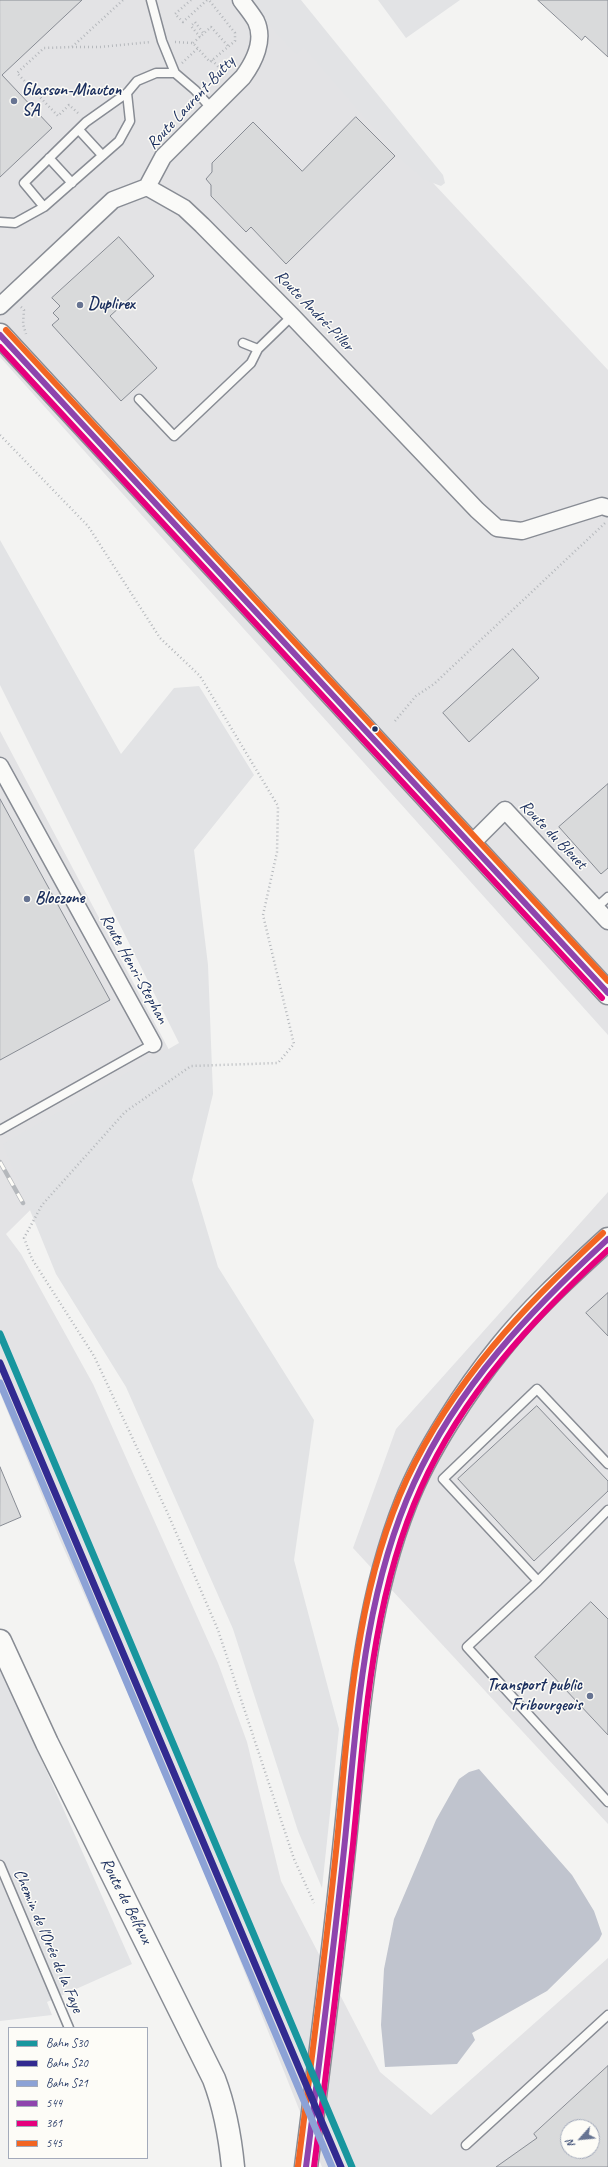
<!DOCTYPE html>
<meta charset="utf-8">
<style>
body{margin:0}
#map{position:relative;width:608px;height:2167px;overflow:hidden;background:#f3f3f2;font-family:Caveat,sans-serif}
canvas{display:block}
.legend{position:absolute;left:8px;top:2027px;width:140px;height:132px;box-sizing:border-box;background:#fdfcf7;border:1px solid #a3aaba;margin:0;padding:5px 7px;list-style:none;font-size:12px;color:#1b2f5e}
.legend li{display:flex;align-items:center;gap:8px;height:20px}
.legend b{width:20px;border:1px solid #a3aaba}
.north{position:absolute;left:560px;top:2119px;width:40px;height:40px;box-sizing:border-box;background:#fdfcf7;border:1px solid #a3aaba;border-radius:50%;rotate:243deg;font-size:11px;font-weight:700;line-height:16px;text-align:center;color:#1b2f5e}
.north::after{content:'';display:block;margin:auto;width:14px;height:18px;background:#677492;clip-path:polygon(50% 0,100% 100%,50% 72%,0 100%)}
</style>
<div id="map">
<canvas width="608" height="2167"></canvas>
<ul class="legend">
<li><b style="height:5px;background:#18969e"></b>Bahn S30</li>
<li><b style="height:5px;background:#322a90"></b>Bahn S20</li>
<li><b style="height:5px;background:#8ca2d6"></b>Bahn S21</li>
<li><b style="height:5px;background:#8e44ad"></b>544</li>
<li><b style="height:5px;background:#e5007d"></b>361</li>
<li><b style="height:5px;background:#f26522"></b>545</li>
</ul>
<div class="north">N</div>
</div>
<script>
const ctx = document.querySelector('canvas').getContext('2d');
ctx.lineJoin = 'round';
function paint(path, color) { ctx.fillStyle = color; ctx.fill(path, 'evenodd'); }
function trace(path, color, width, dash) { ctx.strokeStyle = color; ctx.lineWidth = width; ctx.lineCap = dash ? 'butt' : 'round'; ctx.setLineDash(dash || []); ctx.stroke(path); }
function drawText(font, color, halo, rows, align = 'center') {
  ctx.font = font + ' Caveat,sans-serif'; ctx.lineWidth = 3; ctx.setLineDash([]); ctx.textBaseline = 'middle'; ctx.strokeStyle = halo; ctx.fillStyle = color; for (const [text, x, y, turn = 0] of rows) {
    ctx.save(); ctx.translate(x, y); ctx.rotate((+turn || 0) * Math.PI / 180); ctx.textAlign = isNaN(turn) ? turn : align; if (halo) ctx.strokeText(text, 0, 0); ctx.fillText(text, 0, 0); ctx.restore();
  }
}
paint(new Path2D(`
 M0,0H262L608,370V1035L0,357Z
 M0,731L177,1065L6,1234L21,1254L93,1384L218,1663L247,1742L281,1881L380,2072L431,2115L608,1958V2167H322L184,1820L60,1540L0,1393ZM568,2127H592V2151H568Z
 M608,1192V1824L353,1548L396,1429Z`), '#e3e3e5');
paint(new Path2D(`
 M250,0H301L443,175L445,183L441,186L425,180L400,158L304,47L296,54L263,18Z
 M378,0H460L406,38Z
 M0,540L121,754L174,688L199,686L254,775L194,850L208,965L213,1094L192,1180L218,1267L314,1420L294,1560L339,1729L322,1888L298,1831L233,1629L126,1387L56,1274L3,1144L179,1043L0,685Z
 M0,1666L132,1964L47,2002L52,2015L0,2021Z`), '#e2e3e5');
paint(new Path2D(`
 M479,1769L572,1875L594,1911L602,1934L599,1940L547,1991L472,2033L475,2040L457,2064L385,2067L381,2025L384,1969L394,1919L436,1820L459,1779L469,1772Z`), '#c0c4ce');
const building = new Path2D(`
 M0,0H82L2,75L52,128L0,177Z
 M538,0H608V57L585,36L582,40Z
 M356,117L395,156L286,264L251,227L246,232L211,196V185L206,179L212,172V163L253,122L302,171Z
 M119,237L154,276L110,316L157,368L121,401L52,325L59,319L53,313L60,306L52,298Z
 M513,649L539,678L469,742L443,713Z
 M608,784V868L601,874L559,827Z
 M0,799L110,1000L0,1060Z
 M608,1293V1336L586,1313Z
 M537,1406L608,1481V1491L534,1561L458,1479Z
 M0,1467L21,1517L0,1526Z
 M591,1602L608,1619V1735L535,1657Z
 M608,2066V2167H496L537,2138L534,2134ZM568,2127H592V2151H568Z`);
paint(building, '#d9dadb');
trace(building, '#888c94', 1);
const lane = new Path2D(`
 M151,0L162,41L175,73
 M79,130L102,155
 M49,158L72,183
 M44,207L24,183L86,122L127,93L137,81L156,73H175L195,90L211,108
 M0,222L15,223L44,207L119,141L130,121L127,93
 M243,343L258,349L292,316
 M139,399L174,436L251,363L258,349
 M596,908L608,897
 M0,1130L153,1044
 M608,1510L538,1581L467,1647L608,1802
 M538,1581L443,1479L537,1389L608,1464
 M0,1865L69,2028
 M466,2145L608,2015`);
const street = new Path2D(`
 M147,187L163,157L243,77C254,62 265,40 256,21C252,14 246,7 241,0
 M0,306L113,200L147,187L184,208L202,225L292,316L477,510L497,528L522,531L602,506L608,508
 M0,766L153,1044
 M470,845L505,810L608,921`);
const secondary = new Path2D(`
 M0,335L608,993
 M0,1641L47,1743L214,2079C225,2108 230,2136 233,2167
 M306,2167C320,2058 334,1949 345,1840C357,1726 363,1609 406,1502C426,1451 466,1390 501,1347C532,1308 571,1273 608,1239`);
trace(lane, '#888c94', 11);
trace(street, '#888c94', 19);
trace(secondary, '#888c94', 25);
trace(new Path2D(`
 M191,0L175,14L183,22L207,0
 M200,37L191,26L195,22L204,34
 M175,42L193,43L210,62L235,41V33L209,0
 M193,43L211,27L228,46
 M72,47H100L151,42
 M212,60L224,73
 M182,63L198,48
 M78,113L69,105L58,116L17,73L44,48L72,47L123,0
 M21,307L24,310L23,324L26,334
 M0,435L88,526L160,638L200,676L278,806L277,852L263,915L294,1044L278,1063L191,1066L125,1112L42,1205L24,1238L32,1259L94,1356L168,1514L218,1630L294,1859L314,1903
 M395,721L416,696L434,684L605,523`), '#b5b8bc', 2.5, [1, 3]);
trace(lane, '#fafaf8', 8);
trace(street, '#fafaf8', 16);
trace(secondary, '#fafaf8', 22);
const rail = new Path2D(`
 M0,1162L23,1203`);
trace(rail, '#b5b8bc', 4.5);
trace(rail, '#fdfcf7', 3, [9]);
trace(new Path2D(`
 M0,335L608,993
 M306,2167C320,2058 334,1949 345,1840C357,1720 363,1594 414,1483C458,1386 531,1310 608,1239`), '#8e44ad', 6);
trace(new Path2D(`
 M0,347L602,998
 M314,2167C328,2060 341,1952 353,1844C365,1725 371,1599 421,1488C463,1394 533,1319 608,1250`), '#e5007d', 6);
trace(new Path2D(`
 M6,330L608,981
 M298,2166C312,2058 326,1950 337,1842C349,1720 355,1591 407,1479C453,1381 525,1305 603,1233`), '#f26522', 6);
trace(new Path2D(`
 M0,1334L352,2167`), '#18969e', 7);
trace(new Path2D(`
 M0,1363L341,2167`), '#322a90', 7);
trace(new Path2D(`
 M0,1383L332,2167`), '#8ca2d6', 7);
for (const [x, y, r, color] of [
 [14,101,4,"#677492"],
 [80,305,4,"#677492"],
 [375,729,3.5,"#1b2f5e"],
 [27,899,4,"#677492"],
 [590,1696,4,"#677492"]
]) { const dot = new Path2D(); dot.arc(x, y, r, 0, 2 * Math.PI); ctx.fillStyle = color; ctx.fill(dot); trace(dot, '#fdfcf7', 1.5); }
drawText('bold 17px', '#1b2f5e', '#fdfcf7', [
 ["Glasson-Miauton",22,91],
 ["SA",22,111],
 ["Duplirex",88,305],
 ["Bloczone",35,899],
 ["Transport public",582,1686,"right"],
 ["Fribourgeois",582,1706,"right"]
], 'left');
drawText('17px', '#1b2f5e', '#fdfcf7', [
 ["Route Laurent-Butty",191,103,-47],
 ["Route André-Piller",314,311,46],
 ["Route du Bleuet",553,835,46],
 ["Route Henri-Stephan",134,969,61],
 ["Route de Belfaux",126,1901,63],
 ["Chemin de l'Orée de la Faye",48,1941,67]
]);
</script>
